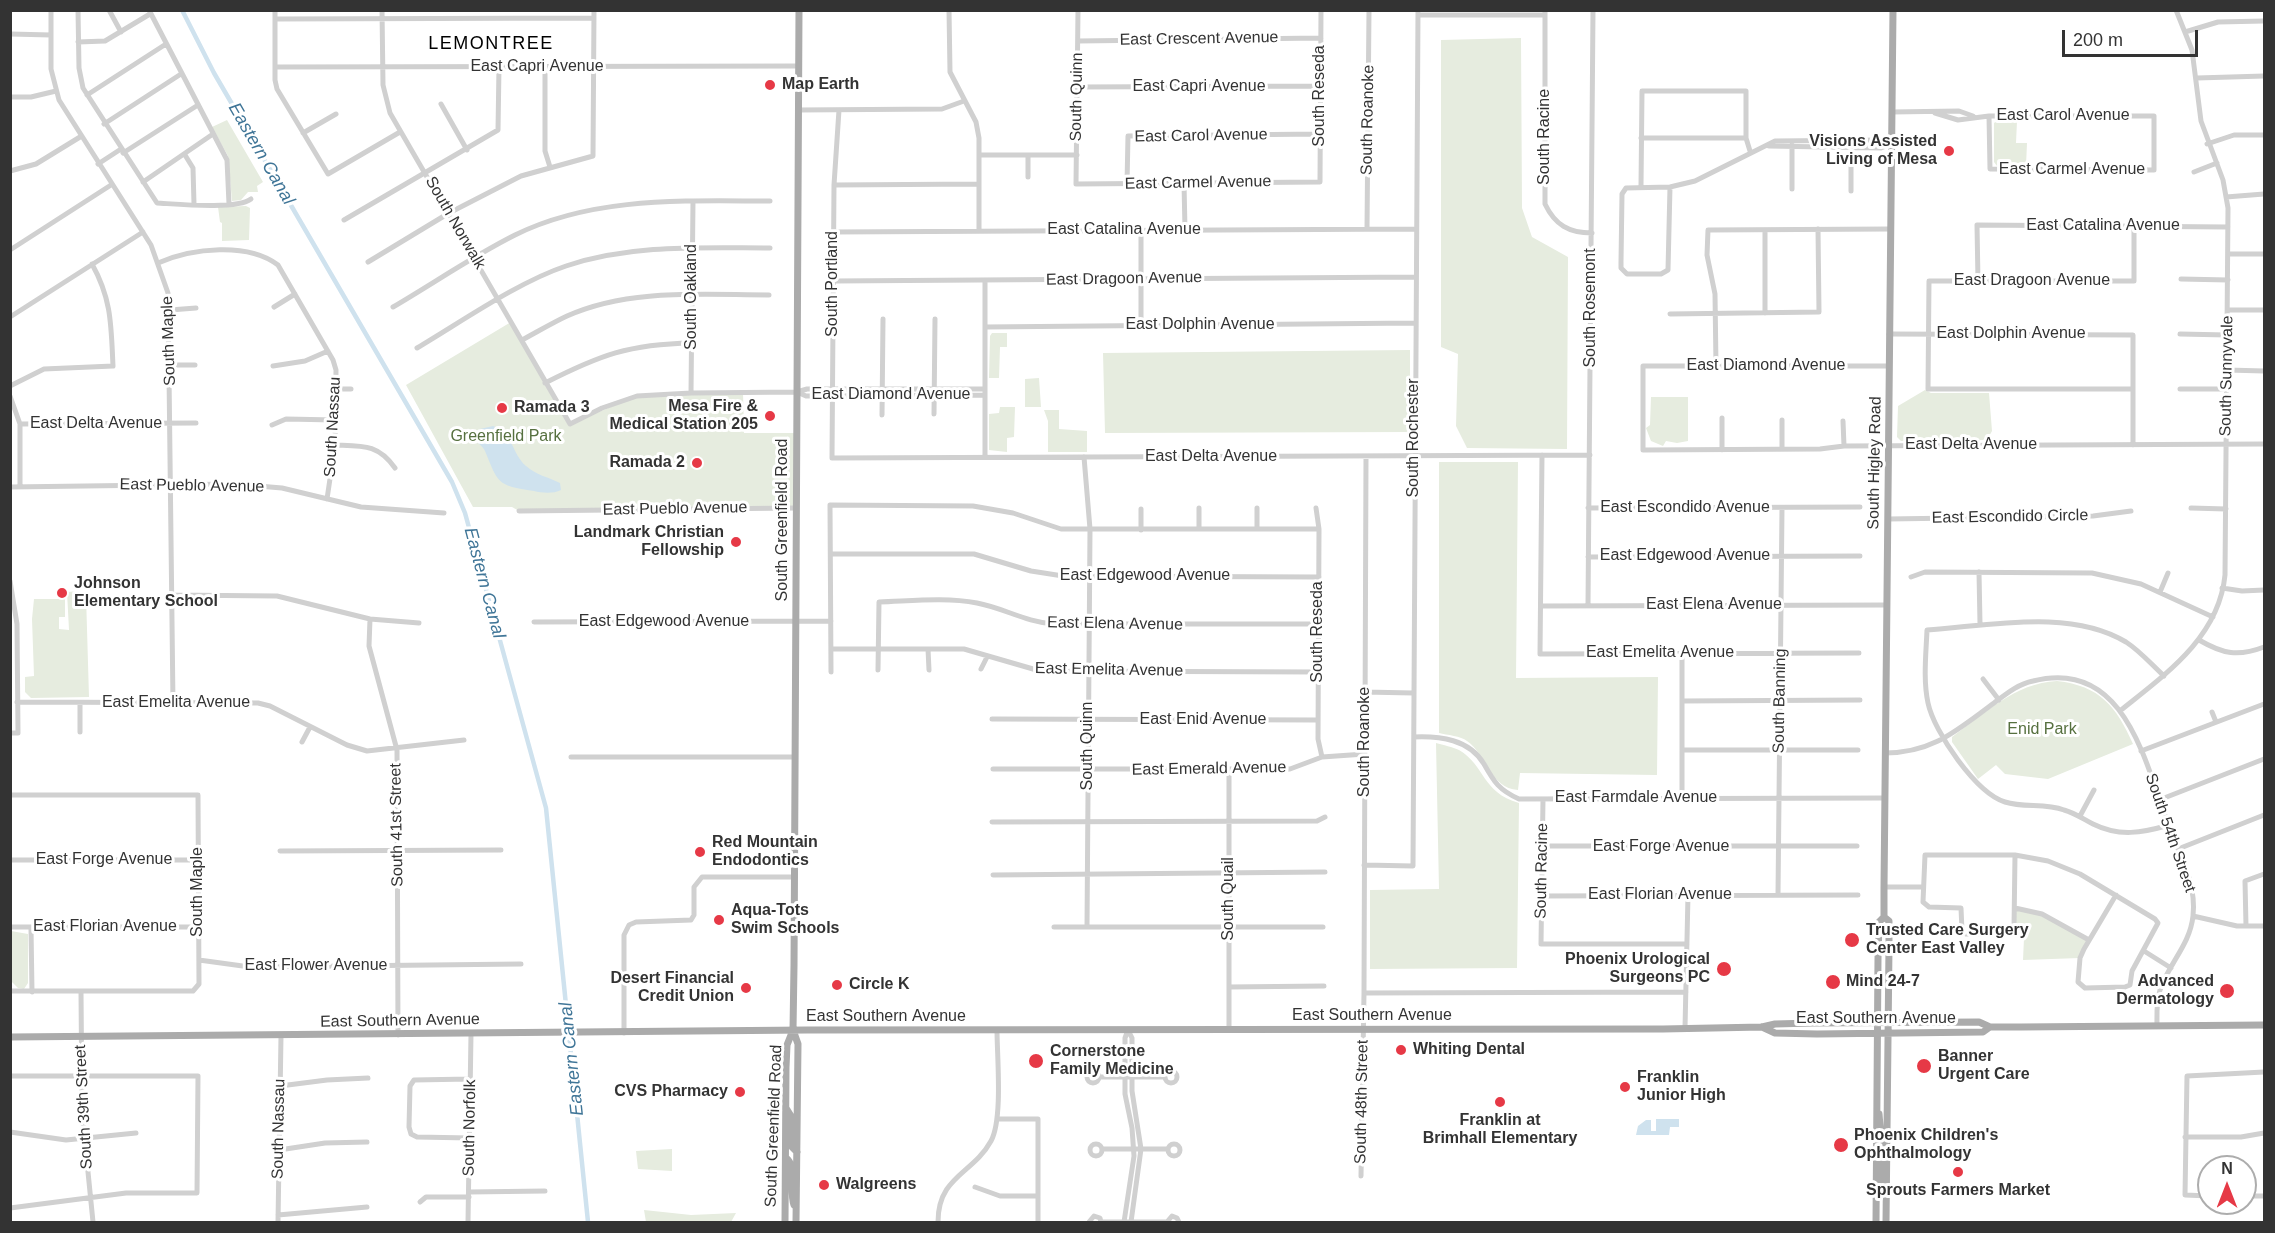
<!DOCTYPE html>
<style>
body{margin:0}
#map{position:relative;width:2275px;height:1233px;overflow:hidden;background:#fff;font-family:Arial,sans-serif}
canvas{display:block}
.frame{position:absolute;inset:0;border:12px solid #333;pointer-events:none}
.north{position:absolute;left:2197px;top:1155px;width:60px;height:60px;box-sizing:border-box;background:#fff;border:2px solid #adadad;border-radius:50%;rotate:0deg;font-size:16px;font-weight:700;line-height:24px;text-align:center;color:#333}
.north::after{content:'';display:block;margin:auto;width:21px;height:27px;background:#e63946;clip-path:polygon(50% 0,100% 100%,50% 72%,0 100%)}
.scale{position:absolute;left:2062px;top:30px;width:136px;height:27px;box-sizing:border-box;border:3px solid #333;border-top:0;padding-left:8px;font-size:18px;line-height:21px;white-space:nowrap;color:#333;-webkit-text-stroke:4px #fff;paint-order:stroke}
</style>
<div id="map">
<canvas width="2275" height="1233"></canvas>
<div class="frame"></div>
<div class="north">N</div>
<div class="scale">200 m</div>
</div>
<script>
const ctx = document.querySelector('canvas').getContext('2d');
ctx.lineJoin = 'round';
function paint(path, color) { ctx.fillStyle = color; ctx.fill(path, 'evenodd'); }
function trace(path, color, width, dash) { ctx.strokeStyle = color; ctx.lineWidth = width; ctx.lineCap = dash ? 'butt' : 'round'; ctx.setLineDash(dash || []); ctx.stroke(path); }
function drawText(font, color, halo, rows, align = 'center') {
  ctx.font = font + ' Arial,sans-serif'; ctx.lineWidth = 6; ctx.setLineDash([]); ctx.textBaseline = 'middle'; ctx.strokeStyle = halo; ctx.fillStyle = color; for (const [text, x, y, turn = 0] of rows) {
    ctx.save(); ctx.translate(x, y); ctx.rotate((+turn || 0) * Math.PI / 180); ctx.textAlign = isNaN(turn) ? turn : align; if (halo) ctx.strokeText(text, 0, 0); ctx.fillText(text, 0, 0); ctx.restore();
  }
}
paint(new Path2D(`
 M1521,38L1522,208L1532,237L1568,257L1567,449L1467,448L1456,426L1458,354L1441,347V40Z
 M227,120L263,182L257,186L258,192H248L241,200L232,201L228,156L212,127Z
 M1997,121H2017L2016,143H2027L2026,166H1997L1994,162V123Z
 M246,206L250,208L249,240L222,241V223L220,222L218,207Z
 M511,322L570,424L637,396L743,392L744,433H797L796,508L519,511L512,507H473L406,385Z
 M992,333H1007V347H1000L999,378H989L990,336Z
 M1410,350V432L1105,433L1103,353Z
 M1039,378L1041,407H1025V379Z
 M1925,390L1931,393H1989L1992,431L1987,440L1901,441L1897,437L1898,406Z
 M1651,397H1688V441L1677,443L1666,441L1663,446L1651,441L1646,428L1650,425Z
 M1000,407H1015L1014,437L1007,438V452L989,450V414L999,413Z
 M1044,410H1059V429L1087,431V452H1048V421Z
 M1439,462H1518L1516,678L1658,677L1657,775L1520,773L1518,790C1490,788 1487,755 1467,741C1461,736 1447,735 1439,733Z
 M80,591L86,595L89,697L31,698L25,692V677L34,676L32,619L34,599H65V617H59V629L69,630L67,592Z
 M2057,681C2100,686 2116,706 2133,744L2048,779L2005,774L1996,765L1978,779L1952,742V737C1984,714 2015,683 2057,681Z
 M1436,743C1443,745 1453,747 1459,750C1486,766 1481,792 1519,803L1517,968L1370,969V890L1439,889Z
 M2015,908L2042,914L2089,940L2080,958L2023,960L2024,938L2013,933Z
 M11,931L28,934V983L24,989L18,988L11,981Z
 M672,1149V1171L638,1169L636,1151Z
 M644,1210L691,1215L736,1213L731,1222H646Z`), '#e6ecdf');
paint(new Path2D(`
 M493,426C512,431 512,454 526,466C536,475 548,477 560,483L561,490C553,494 542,493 534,491C496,486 498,482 485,451C483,446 476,442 473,437L480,429Z
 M1656,1119H1679V1127H1670L1669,1135H1636L1638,1126L1646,1120H1651V1131H1656Z`), '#cfe2ee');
trace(new Path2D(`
 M182,10L214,73L452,482L465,513L546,808L588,1222`), '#cfe2ee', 4.5);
trace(new Path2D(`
 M51,10V69L59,100L151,245L168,293L173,703
 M78,10L79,68L83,88L157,203C176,204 237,210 251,199
 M109,10L121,32
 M149,10L227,160L229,204
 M275,10V80L277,89L328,174L400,132
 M382,10L383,85L390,113L570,424L602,408L637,396L691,393L797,392L807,389H985
 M949,10L950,72L976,122L979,138V231
 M1078,10L1076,184L1320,182L1321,10
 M1545,10V204C1555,225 1569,233 1592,233
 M1418,15H1545
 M275,19L594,18
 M2185,32L2218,22L2264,21
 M10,34L51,35
 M1078,41L1321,38
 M78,42L105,41L150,14
 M275,67L799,66
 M545,67V151L550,167
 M2197,78L2264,76
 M1078,87L1320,86
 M87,95L166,44
 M10,97H31L56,91
 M441,104L467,150
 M798,110L942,109L964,101
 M839,110L834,185L832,458L1590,455
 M1892,112L1959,111L1973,116
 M1935,113L1958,120L1989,116H2154V170L1990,169L1989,116
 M104,124L181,74
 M303,133L336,114
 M1641,138H1746
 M2207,144L2234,135H2264
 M1792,145V189
 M1851,145V191
 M1769,146L1881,148L1891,144
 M123,153L198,105
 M185,155L193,168L194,204
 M980,155H1077
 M98,164L121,149
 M10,171L36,164L80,137
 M2194,172L2217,163
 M1028,177V155
 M143,182L213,134
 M1184,183L1185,230
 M1127,184L1128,136L1320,134
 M834,185L979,184
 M1641,186L1642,91H1746V138L1750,151
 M1670,187L1668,270L1661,274H1627L1621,268V262L1622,194L1626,188L1670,187L1695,181L1775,141L1880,140L1891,144
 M2226,197L2264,194
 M344,220L498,130L499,67
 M1367,229L1369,10
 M1141,230V325
 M1765,230V313
 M833,232L1415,229
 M10,250L111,185
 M2228,254H2264
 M368,262L449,213L521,176L593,156L594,10
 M158,263C192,248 248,242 278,265L333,360L336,370L335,445L327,499
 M2181,279L2228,280
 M834,281L1415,277
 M1978,281L1977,225L2228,227
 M274,307L295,294
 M393,307C434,283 473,256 515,235C594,196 685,201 770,201
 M170,310L196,308
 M2228,310H2264
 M1670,314L1819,312L1818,229
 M10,317L143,232
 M985,327L1415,323
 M1889,334L2133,335V445
 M2180,334L2227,335
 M522,340C537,332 552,323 567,316C629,288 703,295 769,295
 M417,348C461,322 518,282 566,266C632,244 701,248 770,248
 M170,365H195
 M273,366L305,361L328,351
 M1716,366L1715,294L1707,255L1708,230L1890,229
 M1889,366H1643V450L1820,449L1844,446L2264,444
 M2227,370L2264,371
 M545,383C600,355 629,344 692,343
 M10,386L44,369L113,366C111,326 112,300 92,264
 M336,389H351
 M2133,389H1928L1929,281H2134V226
 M2180,389H2227
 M797,392L806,396L985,395
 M691,393L693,201
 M10,396L20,424V486
 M934,414L935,319
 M882,415L883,319
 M1843,421L1844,446
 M20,424L196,423
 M272,425L286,419L335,420
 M335,445C363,446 378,444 395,468
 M1782,449V420
 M1722,450V418
 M1542,455L1540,654L1859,653
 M985,457V280
 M1084,457L1090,529L1087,927
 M10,487L234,484L282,488L361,507L444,513
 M1199,508V529
 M1316,508L1319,529L1318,739L1322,757
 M1588,508L1860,507
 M2191,508L2226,509
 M519,511L796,508
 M1888,519L2093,516L2131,511
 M1257,529V508
 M1141,530V509
 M831,554H974L1031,571L1063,576L1319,577
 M1588,557L1860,556
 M1979,572L1980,624
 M1911,577L1925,572L2092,573L2141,584L2213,617
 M10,581L17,624L18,733H10
 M2222,588L2242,591L2264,590
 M2160,592L2168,573
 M171,595L277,596L370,619L419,623
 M1588,605L1593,10
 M1541,606L1887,605
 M370,619L369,646L397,750L398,1035
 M534,622L831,621
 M2199,640C2223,654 2238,657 2264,647
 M831,649H964L1040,671L1318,672
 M928,649L929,670
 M981,669L987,657
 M878,670L879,602C911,601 946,597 977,603C1004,608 1025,622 1054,624H1319
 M831,672L830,505L973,506L1013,513L1061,529H1319
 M2164,676C2151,664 2140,651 2126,642C2070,608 1988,626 1927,630C1926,654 1923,680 1928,703C1934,732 1976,793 2005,802C2024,808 2045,803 2064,810C2075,813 2083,819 2093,824C2119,837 2142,833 2169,825
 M1983,679L1999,700
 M1364,692L1413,693
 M1682,701L1860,700
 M17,702L258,703L270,706L347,745L367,751L464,740
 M80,703V732
 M2121,710C2166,674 2219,637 2225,575L2228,208L2223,180L2201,121L2192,50L2176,10
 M2212,712L2216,722
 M992,719L1318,720
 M1414,737C1440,736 1469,739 1484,764C1494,782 1499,790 1519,799L1885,798
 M302,742L310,727
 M1682,750H1858
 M2141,751L2264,704
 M1885,753C1933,753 1957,730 1994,703C2006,694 2018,684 2033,681C2123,658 2144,758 2167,821C2178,851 2197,882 2193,916C2190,945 2169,963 2160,990C2156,1002 2157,1014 2157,1026
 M571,757H795
 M993,769H1290L1322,757L1365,754
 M10,795H198L199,984L193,991H10
 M1682,797V653
 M1543,799L1541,944H1687
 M2159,800L2264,759
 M2080,816L2094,790
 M992,822L1317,821L1325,817
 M1542,846H1857
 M2178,849L2264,815
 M280,851L501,850
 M2015,855L2014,928L2011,934H1966L1962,931L1961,908L1929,907L1923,902L1925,855H2015L2048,861L2080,874L2155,919L2158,923L2132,971L2130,985L2125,987L2085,988L2078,982L2080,958L2084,949L2116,895
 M10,860H198
 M1364,865L1413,866L1418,10
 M993,875L1325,872
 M1884,887H1923
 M1778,895L1782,508
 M1541,896L1858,895
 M2015,908L2042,914L2089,940
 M2193,916L2237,926H2264
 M2246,926L2245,881L2264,874
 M10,927H199
 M1054,927H1323
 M31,928L32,992
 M2144,951L2171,968
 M199,960L250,967L521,964
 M1229,987L1324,986
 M81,992L82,1112L93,1222
 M1364,993L1686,992
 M1685,1028L1688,895
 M1128,1030L1132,1038V1091L1141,1149L1131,1222
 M1229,1030V769
 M624,1033V935L629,925L636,922L691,920L694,915V887L702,877H795
 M1165 1077a6 6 0 1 1 12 0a6 6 0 1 1-12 0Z
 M1087 1077a6 6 0 1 1 12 0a6 6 0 1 1-12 0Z
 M10,1076H198L197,1193H126L10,1208
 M1099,1077H1164
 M280,1086L327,1080L368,1078
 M997,1119H1038V1222
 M10,1132L66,1140L136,1133
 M2185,1137H2241L2264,1133
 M470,1138L417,1137L411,1134L409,1127L410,1086L414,1080L470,1079
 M1168 1150a6 6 0 1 1 12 0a6 6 0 1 1-12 0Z
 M1090 1150a6 6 0 1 1 12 0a6 6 0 1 1-12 0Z
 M1103,1149H1168
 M279,1150L325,1143L367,1142
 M1361,1176L1364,993L1366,456
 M975,1187L1000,1196H1038
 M469,1192L545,1191
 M2209,1196L2185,1195L2187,1076L2264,1072
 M2245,1196H2264
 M420,1202L426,1197H469
 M278,1215L367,1207
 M278,1222L281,1036
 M468,1222L471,1034
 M938,1222C938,1176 973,1174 991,1141C1003,1119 997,1056 997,1030
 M1089,1222L1094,1216L1100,1218L1101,1222
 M1101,1222H1167
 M1124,1222L1134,1156L1132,1128L1125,1094V1038L1128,1030
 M1167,1222L1172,1216L1177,1218L1179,1222`), '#d0d0d0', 5);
trace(new Path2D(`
 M1762,1027L1775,1033L1817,1034L1983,1032L1990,1027
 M793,1030L798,1044L796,1222
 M10,1037L807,1030L1663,1029L1762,1027L1775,1024L1813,1023L1979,1022L1990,1027H2021L2264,1025
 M786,1108L791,1116L792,1147L797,1152
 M1879,1114L1882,1150L1887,1153
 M1877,1157L1882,1162V1189L1886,1196
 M786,1158C797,1165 789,1192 794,1205
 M785,1222L786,1067L787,1045L793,1030L794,966L799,10
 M1876,1222L1878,958L1879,922L1884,917
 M1886,1222L1889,947V921L1884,917V887L1893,10`), '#ababab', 7);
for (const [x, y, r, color] of [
 [770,85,6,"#e63946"],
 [1949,151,6,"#e63946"],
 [502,408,6,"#e63946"],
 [770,416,6,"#e63946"],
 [697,463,6,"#e63946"],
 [736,542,6,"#e63946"],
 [62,593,6,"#e63946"],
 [700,852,6,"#e63946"],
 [719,920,6,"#e63946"],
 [1852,940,8,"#e63946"],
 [1724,969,8,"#e63946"],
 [1833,982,8,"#e63946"],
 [837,985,6,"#e63946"],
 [746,988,6,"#e63946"],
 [2227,991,8,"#e63946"],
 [1401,1050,6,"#e63946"],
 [1036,1061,8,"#e63946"],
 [1924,1066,8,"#e63946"],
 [1625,1087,6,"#e63946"],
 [740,1092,6,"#e63946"],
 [1500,1102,6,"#e63946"],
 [1841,1145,8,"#e63946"],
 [1958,1172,6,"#e63946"],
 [824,1185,6,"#e63946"]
]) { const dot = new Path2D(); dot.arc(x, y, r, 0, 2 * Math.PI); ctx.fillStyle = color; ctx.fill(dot); trace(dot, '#fff', 2); }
drawText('16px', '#333', '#fff', [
 ["East Crescent Avenue",1199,39,-1],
 ["East Capri Avenue",537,67],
 ["East Capri Avenue",1199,87],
 ["South Reseda",1320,96,-90],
 ["South Quinn",1077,97,-89],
 ["East Carol Avenue",2063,116],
 ["South Roanoke",1368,120,-89],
 ["East Carol Avenue",1201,136,-1],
 ["South Racine",1545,137,-90],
 ["East Carmel Avenue",2072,170],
 ["East Carmel Avenue",1198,183,-1],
 ["South Norwalk",455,223,60],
 ["East Catalina Avenue",2103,226],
 ["East Catalina Avenue",1124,230],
 ["East Dragoon Avenue",1124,279,-1],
 ["East Dragoon Avenue",2032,281],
 ["South Portland",833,284,-90],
 ["South Oakland",692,297,-90],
 ["South Rosemont",1591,308,-90],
 ["East Dolphin Avenue",1200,325],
 ["East Dolphin Avenue",2011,334],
 ["South Maple",169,341,-92],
 ["East Diamond Avenue",1766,366],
 ["South Sunnyvale",2227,376,-89],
 ["East Diamond Avenue",891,395],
 ["East Delta Avenue",96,424],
 ["South Nassau",333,427,-87],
 ["South Rochester",1414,438,-90],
 ["East Delta Avenue",1971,445],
 ["East Delta Avenue",1211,457],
 ["South Higley Road",1875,463,-89],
 ["East Pueblo Avenue",192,486,1],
 ["East Escondido Avenue",1685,508],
 ["East Pueblo Avenue",675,509,-1],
 ["East Escondido Circle",2010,517,-1],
 ["South Greenfield Road",783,520,-90],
 ["East Edgewood Avenue",1685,556],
 ["East Edgewood Avenue",1145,576],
 ["East Elena Avenue",1714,605],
 ["East Edgewood Avenue",664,622],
 ["East Elena Avenue",1115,624,1],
 ["South Reseda",1318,632,-90],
 ["East Emelita Avenue",1660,653],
 ["East Emelita Avenue",1109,670,1],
 ["South Banning",1780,701,-89],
 ["East Emelita Avenue",176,703],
 ["East Enid Avenue",1203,720],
 ["South Roanoke",1365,742,-90],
 ["South Quinn",1088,746,-90],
 ["East Emerald Avenue",1209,769,-1],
 ["East Farmdale Avenue",1636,798],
 ["South 41st Street",397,825,-91],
 ["South 54th Street",2170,833,71],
 ["East Forge Avenue",1661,847],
 ["East Forge Avenue",104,860],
 ["South Racine",1542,871,-89],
 ["South Maple",198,892,-90],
 ["East Florian Avenue",1660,895],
 ["South Quail",1229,899,-90],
 ["East Florian Avenue",105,927],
 ["East Flower Avenue",316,966],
 ["East Southern Avenue",1372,1016],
 ["East Southern Avenue",886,1017],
 ["East Southern Avenue",1876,1019],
 ["East Southern Avenue",400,1021,-1],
 ["South 48th Street",1362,1102,-89],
 ["South 39th Street",84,1107,-93],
 ["South Greenfield Road",774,1126,-88],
 ["South Norfolk",470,1128,-89],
 ["South Nassau",279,1129,-89]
]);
drawText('bold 16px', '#333', '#fff', [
 ["Map Earth",782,85],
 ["Visions Assisted",1937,142,"right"],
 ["Living of Mesa",1937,160,"right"],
 ["Mesa Fire &",758,407,"right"],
 ["Medical Station 205",758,425,"right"],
 ["Ramada 3",514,408],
 ["Ramada 2",685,463,"right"],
 ["Landmark Christian",724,533,"right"],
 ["Fellowship",724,551,"right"],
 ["Johnson",74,584],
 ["Elementary School",74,602],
 ["Red Mountain",712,843],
 ["Endodontics",712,861],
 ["Aqua-Tots",731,911],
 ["Swim Schools",731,929],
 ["Trusted Care Surgery",1866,931],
 ["Center East Valley",1866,949],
 ["Phoenix Urological",1710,960,"right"],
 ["Surgeons PC",1710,978,"right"],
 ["Desert Financial",734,979,"right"],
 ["Credit Union",734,997,"right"],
 ["Mind 24-7",1846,982],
 ["Advanced",2214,982,"right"],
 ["Dermatology",2214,1000,"right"],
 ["Circle K",849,985],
 ["Whiting Dental",1413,1050],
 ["Cornerstone",1050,1052],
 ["Family Medicine",1050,1070],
 ["Banner",1938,1057],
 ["Urgent Care",1938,1075],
 ["Franklin",1637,1078],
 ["Junior High",1637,1096],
 ["CVS Pharmacy",728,1092,"right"],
 ["Franklin at",1500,1121,"center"],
 ["Brimhall Elementary",1500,1139,"center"],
 ["Phoenix Children's",1854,1136],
 ["Ophthalmology",1854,1154],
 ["Walgreens",836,1185],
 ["Sprouts Farmers Market",1958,1191,"center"]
], 'left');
drawText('16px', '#56703f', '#fff', [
 ["Greenfield Park",506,437],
 ["Enid Park",2042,730]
]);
ctx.letterSpacing = '1.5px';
drawText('18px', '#000', '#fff', [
 ["LEMONTREE",491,44]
]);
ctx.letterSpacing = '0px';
drawText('italic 18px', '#3f7597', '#fff', [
 ["Eastern Canal",261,154,60],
 ["Eastern Canal",484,583,75],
 ["Eastern Canal",572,1059,-96]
]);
</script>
